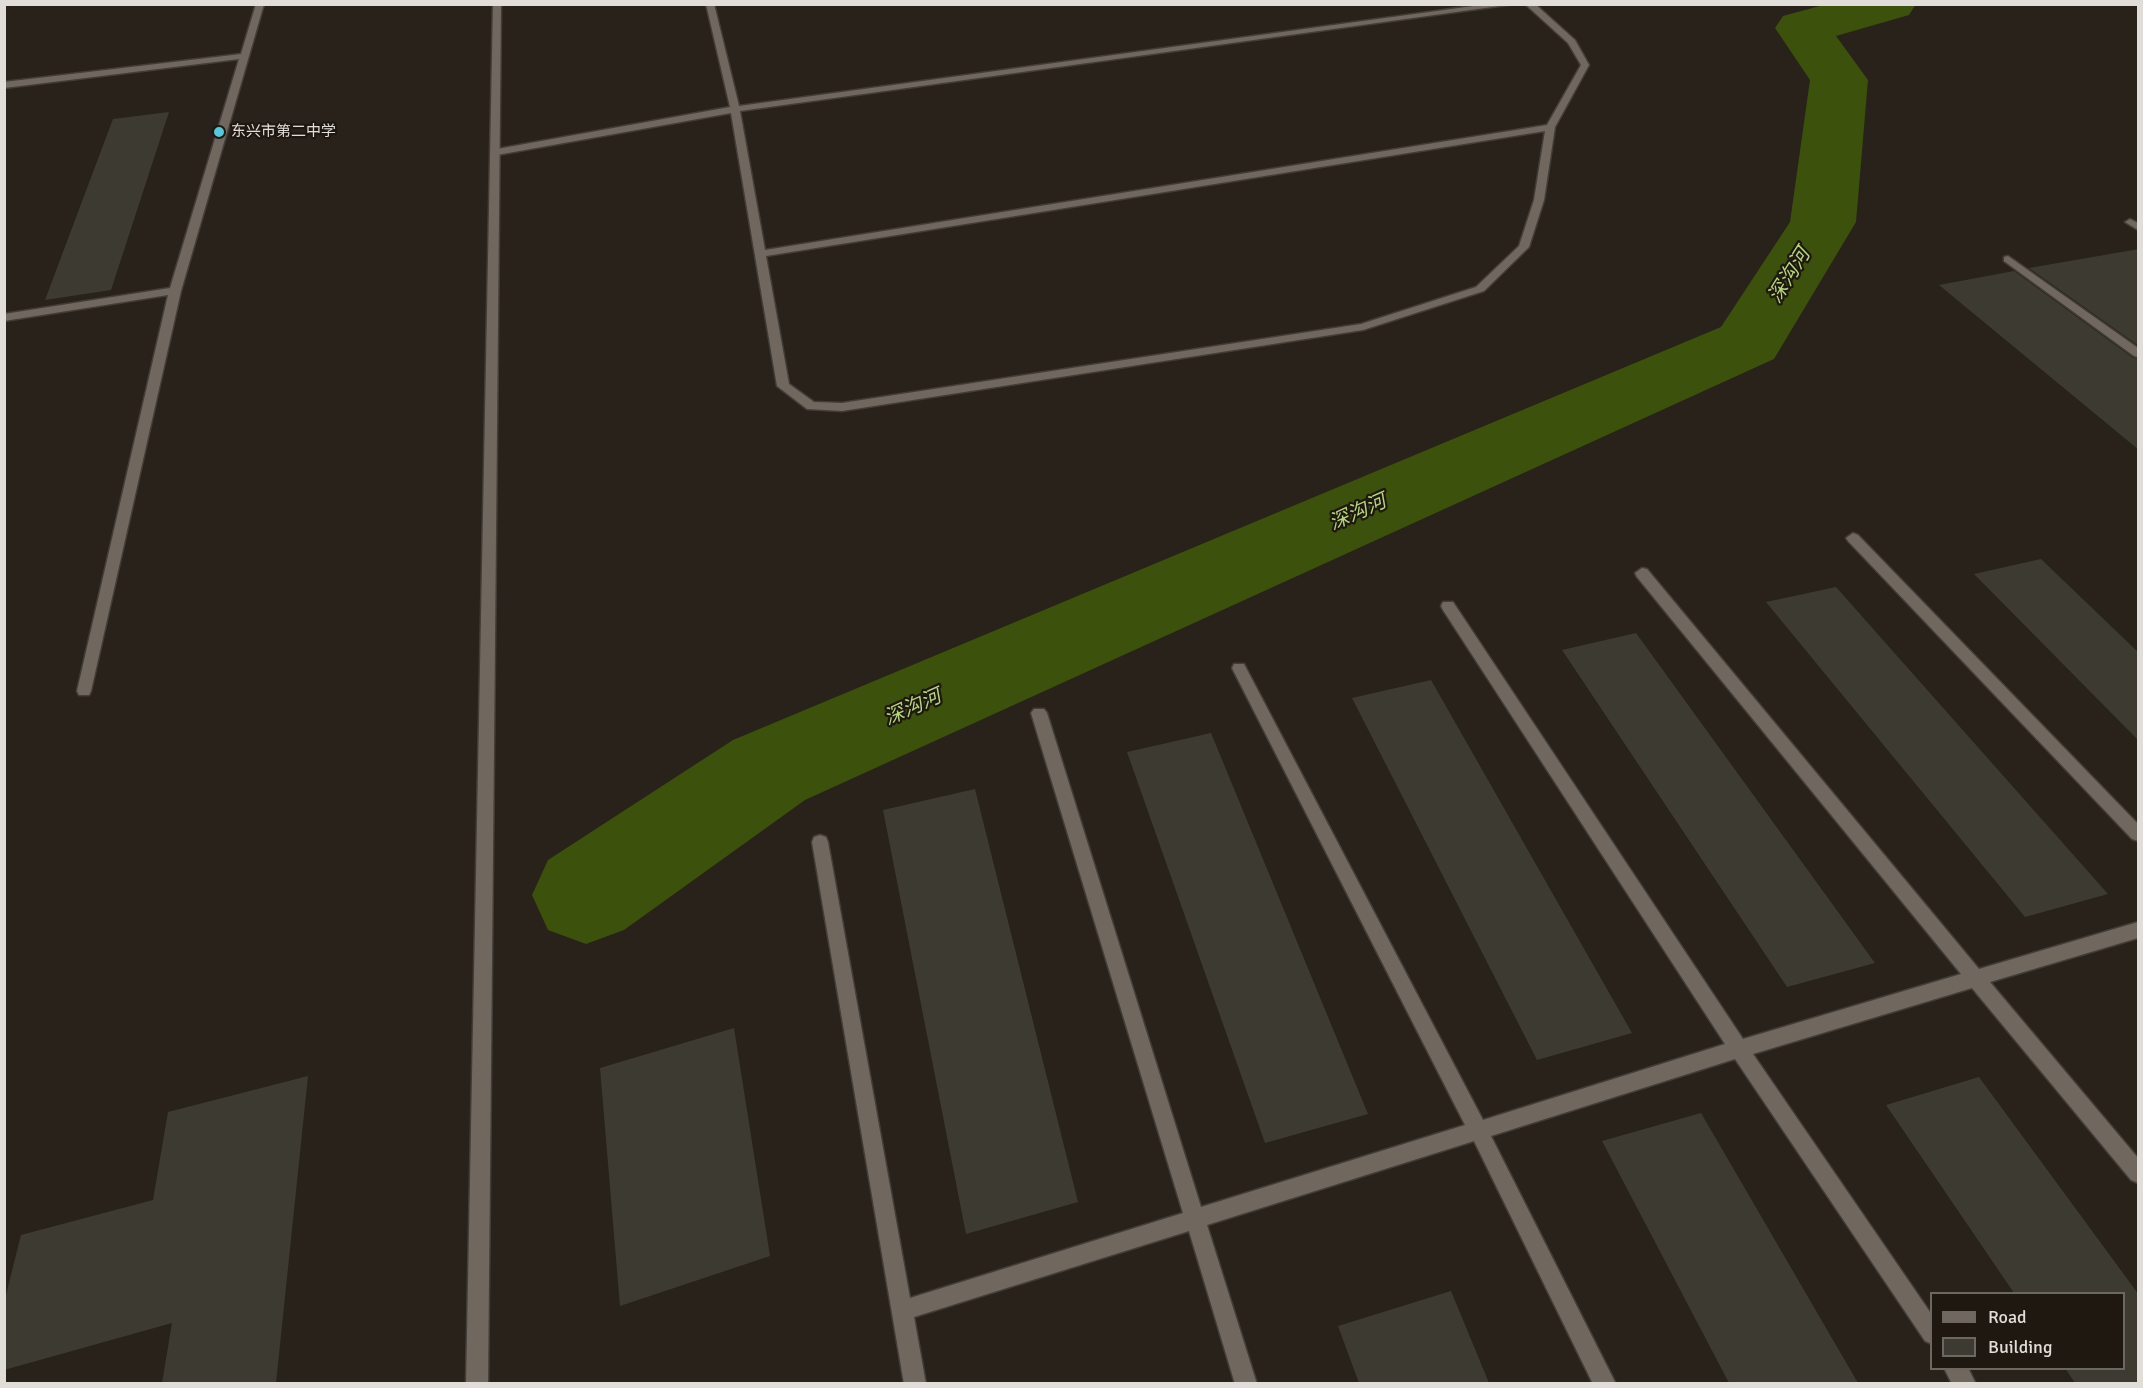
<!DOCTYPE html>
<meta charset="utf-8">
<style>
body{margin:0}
#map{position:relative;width:2143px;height:1388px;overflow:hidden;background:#28221a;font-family:Signika,sans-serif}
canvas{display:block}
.frame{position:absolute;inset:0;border:6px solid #e1ddd8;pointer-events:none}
.legend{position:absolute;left:1930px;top:1292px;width:195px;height:78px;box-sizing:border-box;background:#1f1811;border:2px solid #6d6761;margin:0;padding:8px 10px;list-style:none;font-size:18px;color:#e1ddd8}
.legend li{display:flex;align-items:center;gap:12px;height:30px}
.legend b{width:30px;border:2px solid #6d6761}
</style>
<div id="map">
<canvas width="2143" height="1388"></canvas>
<div class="frame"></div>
<ul class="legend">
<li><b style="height:8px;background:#70685f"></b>Road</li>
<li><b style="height:16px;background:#3d3b31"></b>Building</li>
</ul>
</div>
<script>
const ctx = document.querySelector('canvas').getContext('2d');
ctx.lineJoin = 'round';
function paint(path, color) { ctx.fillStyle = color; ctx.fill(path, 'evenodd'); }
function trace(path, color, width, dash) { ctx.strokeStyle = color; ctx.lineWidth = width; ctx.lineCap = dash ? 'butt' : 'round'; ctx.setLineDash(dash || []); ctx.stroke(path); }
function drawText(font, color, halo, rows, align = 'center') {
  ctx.font = font + ' Signika,"Noto Sans SC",sans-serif'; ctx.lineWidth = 4.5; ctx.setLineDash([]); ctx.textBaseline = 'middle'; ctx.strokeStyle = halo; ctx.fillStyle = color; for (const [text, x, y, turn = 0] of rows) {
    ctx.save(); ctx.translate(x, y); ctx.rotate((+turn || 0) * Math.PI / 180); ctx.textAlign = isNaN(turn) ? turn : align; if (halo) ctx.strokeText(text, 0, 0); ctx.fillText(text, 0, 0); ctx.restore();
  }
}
paint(new Path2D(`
 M1827,4H1916L1909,15L1836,36L1868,80L1856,222L1774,359L805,800L624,930L586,944L548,930L532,895L548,860L733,740L1721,327L1790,222L1810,80L1775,28L1783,16Z`), '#3c510b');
paint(new Path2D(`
 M169,112L111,290L45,300L113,119Z
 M2139,249V346L2029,268Z
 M2014,271L2133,358L2139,359V450L1939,285Z
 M2041,559L2139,653V741L1974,574Z
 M1836,587L2108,894L2025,917L1766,602Z
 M1636,633L1875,963L1787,987L1562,650Z
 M1431,680L1632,1033L1537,1060L1352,698Z
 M1211,733L1368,1114L1265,1143L1127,752Z
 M975,789L1078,1202L966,1234L883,810Z
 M734,1028L770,1256L620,1306L600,1068Z
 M308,1076L276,1383H162L172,1323L4,1370V1303L21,1235L153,1200L168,1112Z
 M1979,1077L2139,1295V1383H2075L2065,1368H2124V1293H2014L1886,1105Z
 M1701,1113L1858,1383H1729L1602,1141Z
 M1451,1291L1489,1383H1359L1338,1326Z`), '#3d3b31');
const minor = new Path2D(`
 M256,4H264L181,291L91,691L89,695H79L77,691L168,295L4,321V314L170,288L239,59L4,88V82L241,54Z
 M706,4H714L739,106L1488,4H1514L740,111L765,250L1547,125L1581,65L1568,43L1525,4H1535L1575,40L1589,65L1555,127L1544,200L1529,247L1484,291L1363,330L842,411L807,409L777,386L731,113L497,155L492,152L497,149L730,107ZM1545,131L1534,200L1519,246L1476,287L1361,324L842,403L814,402L789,384L766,256Z
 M2130,219L2138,223V230L2125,222Z
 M2008,256L2138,348V357L2134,356L2004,261V257Z
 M1853,533L1858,535L2138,824V841L2132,839L1848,541L1846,538Z
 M1642,568L1647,569L1979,969L2138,922V938L1990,982L2138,1158V1183L2131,1180L1972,988L1753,1054L1932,1315V1344L1925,1341L1735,1059L1491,1136L1616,1384H1593L1474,1141L1207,1225L1257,1384H1235L1189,1231L914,1317L926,1384H904L812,842L814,837L820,835L826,837L828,842L910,1298L1183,1213L1031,713L1034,709H1044L1047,713L1201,1207L1465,1125L1232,668L1234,664H1244L1483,1120L1725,1044L1443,610L1441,606L1443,602H1453L1743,1039L1961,974L1637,577L1635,573Z
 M1944,1368H1968L1976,1384H1952Z`);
const secondary = new Path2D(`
 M493,4H501L488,1384H466Z`);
trace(minor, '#433d38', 3);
trace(secondary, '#433d38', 3);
paint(minor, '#70685f');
paint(secondary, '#70685f');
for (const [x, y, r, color] of [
 [219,132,6,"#53cadc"]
]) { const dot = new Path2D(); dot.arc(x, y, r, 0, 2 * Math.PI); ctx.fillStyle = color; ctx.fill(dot); trace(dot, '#1f1811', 2); }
drawText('15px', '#e1ddd8', '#1f1811', [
 ["东兴市第二中学",231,132]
], 'left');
drawText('italic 20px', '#b4d77a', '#1f1811', [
 ["深沟河",1790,276,-58],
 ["深沟河",1358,513,-24],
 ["深沟河",913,708,-24]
]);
</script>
